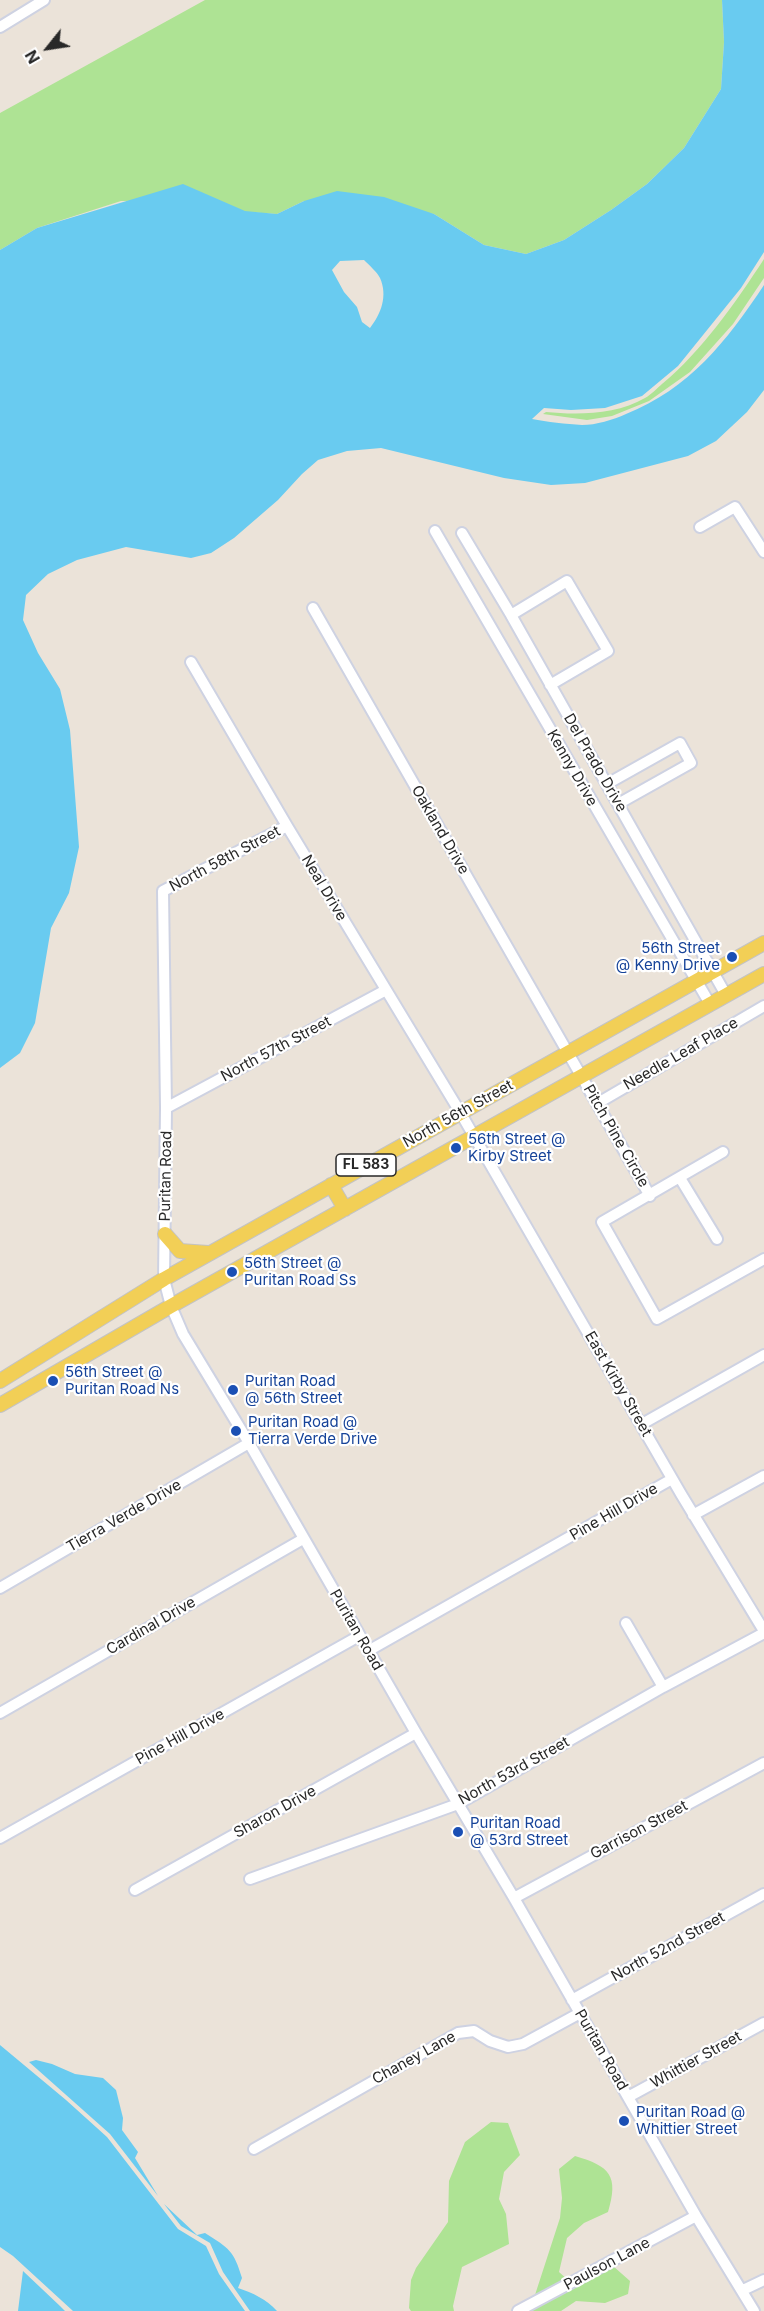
<!DOCTYPE html>
<style>
body{margin:0}
#map{position:relative;width:764px;height:2311px;overflow:hidden;background:#ebe3d9;font-family:Inter,sans-serif}
canvas{display:block}
.north{position:absolute;left:18px;top:18px;width:60px;height:60px;-webkit-text-stroke:4px #fff;paint-order:stroke;rotate:240deg;font-size:16px;font-weight:700;line-height:24px;text-align:center;color:#282828}
.north::after{content:'';display:block;margin:auto;width:21px;height:27px;background:#282828;clip-path:polygon(50% 0,100% 100%,50% 72%,0 100%)}
</style>
<div id="map">
<canvas width="764" height="2311"></canvas>
<div class="north">N</div>
</div>
<script>
const ctx = document.querySelector('canvas').getContext('2d');
ctx.lineJoin = 'round';
function paint(path, color) { ctx.fillStyle = color; ctx.fill(path, 'evenodd'); }
function trace(path, color, width, dash) { ctx.strokeStyle = color; ctx.lineWidth = width; ctx.lineCap = dash ? 'butt' : 'round'; ctx.setLineDash(dash || []); ctx.stroke(path); }
function drawText(font, color, halo, rows, align = 'center') {
  ctx.font = font + ' Inter,sans-serif'; ctx.lineWidth = 4.5; ctx.setLineDash([]); ctx.textBaseline = 'middle'; ctx.strokeStyle = halo; ctx.fillStyle = color; for (const [text, x, y, turn = 0] of rows) {
    ctx.save(); ctx.translate(x, y); ctx.rotate((+turn || 0) * Math.PI / 180); ctx.textAlign = isNaN(turn) ? turn : align; if (halo) ctx.strokeText(text, 0, 0); ctx.fillText(text, 0, 0); ctx.restore();
  }
}
paint(new Path2D(`
 M205,0H722L724,42L721,89L684,148L647,184L611,210L564,240L526,254L484,245L434,214L304,201L277,214L245,212L217,200L121,201L37,228L0,250V113Z
 M764,259V278L733,324L690,372L649,401L612,416L587,420L543,414L546,412C577,415 616,415 645,398C651,395 657,388 662,384C702,351 736,302 764,259Z
 M491,2122L508,2123L520,2155L504,2172L499,2199L506,2214L509,2244L462,2267L453,2306L454,2311H411L409,2308L411,2280L416,2268L448,2222L449,2181L465,2142Z
 M575,2156C610,2166 619,2176 608,2212L584,2223L567,2238L559,2272L568,2280L534,2298L560,2218L562,2198L559,2169Z
 M613,2266L630,2281L628,2294L605,2303L576,2301L561,2311H530Z`), '#aee394');
paint(new Path2D(`
 M722,0H764V252L741,288L678,366L642,396L605,408L571,410L544,408L532,419C547,422 566,424 582,425C596,425 613,420 626,414C689,389 727,341 764,285V390L747,412L716,441L688,456L585,483L551,485L504,478L381,448L347,451L318,460L302,474L278,500L234,538L211,553L191,558L126,547L77,560L48,574L26,595L23,620L38,653L60,689L70,730L79,847L69,893L51,928L35,1023L20,1053L0,1068V250L37,228L183,184L245,211L277,214L304,201L337,191L384,197L434,214L484,245L526,254L564,240L611,210L647,184L684,148L721,89L724,42ZM364,260C369,265 377,272 380,278C388,296 381,314 370,328L362,322L357,307L344,292L332,270L340,261Z
 M0,2045L66,2100L107,2137L178,2229L206,2246L219,2274L245,2311H73L13,2256L0,2247Z
 M36,2060L52,2064L75,2074L103,2078L116,2090L123,2118L122,2130L138,2152L135,2158L158,2196L110,2134L29,2062Z
 M164,2204L197,2235L205,2233C229,2248 234,2251 242,2278L238,2288C253,2293 266,2299 277,2311H250L223,2272L210,2243L181,2226Z
 M23,2271L60,2306L65,2311H18Z`), '#69cbf0');
const minor = new Path2D(`
 M0,27L44,0
 M700,527L735,507L764,552
 M435,531L710,1004
 M462,533L511,615L726,995
 M313,608L650,1196
 M511,615L567,581L608,651L550,685
 M191,662L287,826L460,1112L681,1494L764,1631
 M607,784L680,743L691,763L618,804
 M287,826L163,891L166,1108L164,1279L171,1306L183,1334L249,1443L416,1733L514,1898L696,2216L754,2311
 M598,1103L764,1006
 M166,1108L386,990
 M723,1152L602,1222L657,1319L764,1259
 M680,1178L717,1239
 M642,1424L764,1355
 M693,1515L764,1476
 M0,1588L249,1443
 M626,1623L663,1687
 M368,1651L672,1479
 M0,1713L303,1539
 M0,1838L359,1636
 M250,1879L458,1804L663,1687L764,1633
 M135,1890L416,1733
 M514,1898L764,1763
 M572,2000L764,1894
 M628,2097L764,2023
 M254,2149L458,2033L474,2031L490,2041L508,2047L523,2044L580,2013
 M743,2290L764,2280
 M518,2311L696,2216`);
const major = new Path2D(`
 M331,1185L345,1209
 M165,1234L180,1251L208,1253
 M0,1381L164,1279L764,943
 M0,1405L171,1306L764,974`);
trace(minor, '#ced2e2', 14);
trace(major, '#c3c3c3', 16);
trace(minor, '#fff', 10);
trace(major, '#f2cf56', 14);
for (const [x, y, r, color] of [
 [732,957,6,"#1a4fb4"],
 [456,1148,6,"#1a4fb4"],
 [232,1272,6,"#1a4fb4"],
 [53,1381,6,"#1a4fb4"],
 [233,1390,6,"#1a4fb4"],
 [236,1431,6,"#1a4fb4"],
 [458,1832,6,"#1a4fb4"],
 [624,2121,6,"#1a4fb4"]
]) { const dot = new Path2D(); dot.arc(x, y, r, 0, 2 * Math.PI); ctx.fillStyle = color; ctx.fill(dot); trace(dot, '#fff', 2); }
for (const [x, y, w] of [
 [366,1165,60]
]) { const box = new Path2D(); box.roundRect(x - w / 2, y - 11, w, 22, 4.5); ctx.fillStyle = '#fff'; ctx.fill(box); trace(box, '#282828', 1.5); }
drawText('bold 14px', '#282828', null, [
 ["FL 583",366,1165]
]);
drawText('15px', '#282828', '#fff', [
 ["Del Prado Drive",595,763,60],
 ["Kenny Drive",572,768,60],
 ["Oakland Drive",440,830,60],
 ["North 58th Street",225,859,-28],
 ["Neal Drive",324,888,59],
 ["North 57th Street",276,1049,-28],
 ["Needle Leaf Place",681,1054,-30],
 ["North 56th Street",458,1114,-29],
 ["Pitch Pine Circle",616,1136,60],
 ["Puritan Road",166,1176,-89],
 ["East Kirby Street",618,1384,60],
 ["Pine Hill Drive",614,1512,-30],
 ["Tierra Verde Drive",124,1516,-30],
 ["Cardinal Drive",151,1626,-30],
 ["Puritan Road",356,1630,60],
 ["Pine Hill Drive",180,1737,-29],
 ["North 53rd Street",514,1771,-29],
 ["Sharon Drive",275,1812,-29],
 ["Garrison Street",639,1830,-28],
 ["North 52nd Street",668,1947,-29],
 ["Puritan Road",601,2050,60],
 ["Chaney Lane",414,2058,-29],
 ["Whittier Street",696,2060,-29],
 ["Paulson Lane",607,2264,-28]
]);
drawText('15px', '#164399', '#fff', [
 ["56th Street",720,948,"right"],
 ["@ Kenny Drive",720,965,"right"],
 ["56th Street @",468,1139],
 ["Kirby Street",468,1156],
 ["56th Street @",244,1263],
 ["Puritan Road Ss",244,1280],
 ["56th Street @",65,1372],
 ["Puritan Road Ns",65,1389],
 ["Puritan Road",245,1381],
 ["@ 56th Street",245,1398],
 ["Puritan Road @",248,1422],
 ["Tierra Verde Drive",248,1439],
 ["Puritan Road",470,1823],
 ["@ 53rd Street",470,1840],
 ["Puritan Road @",636,2112],
 ["Whittier Street",636,2129]
], 'left');
</script>
